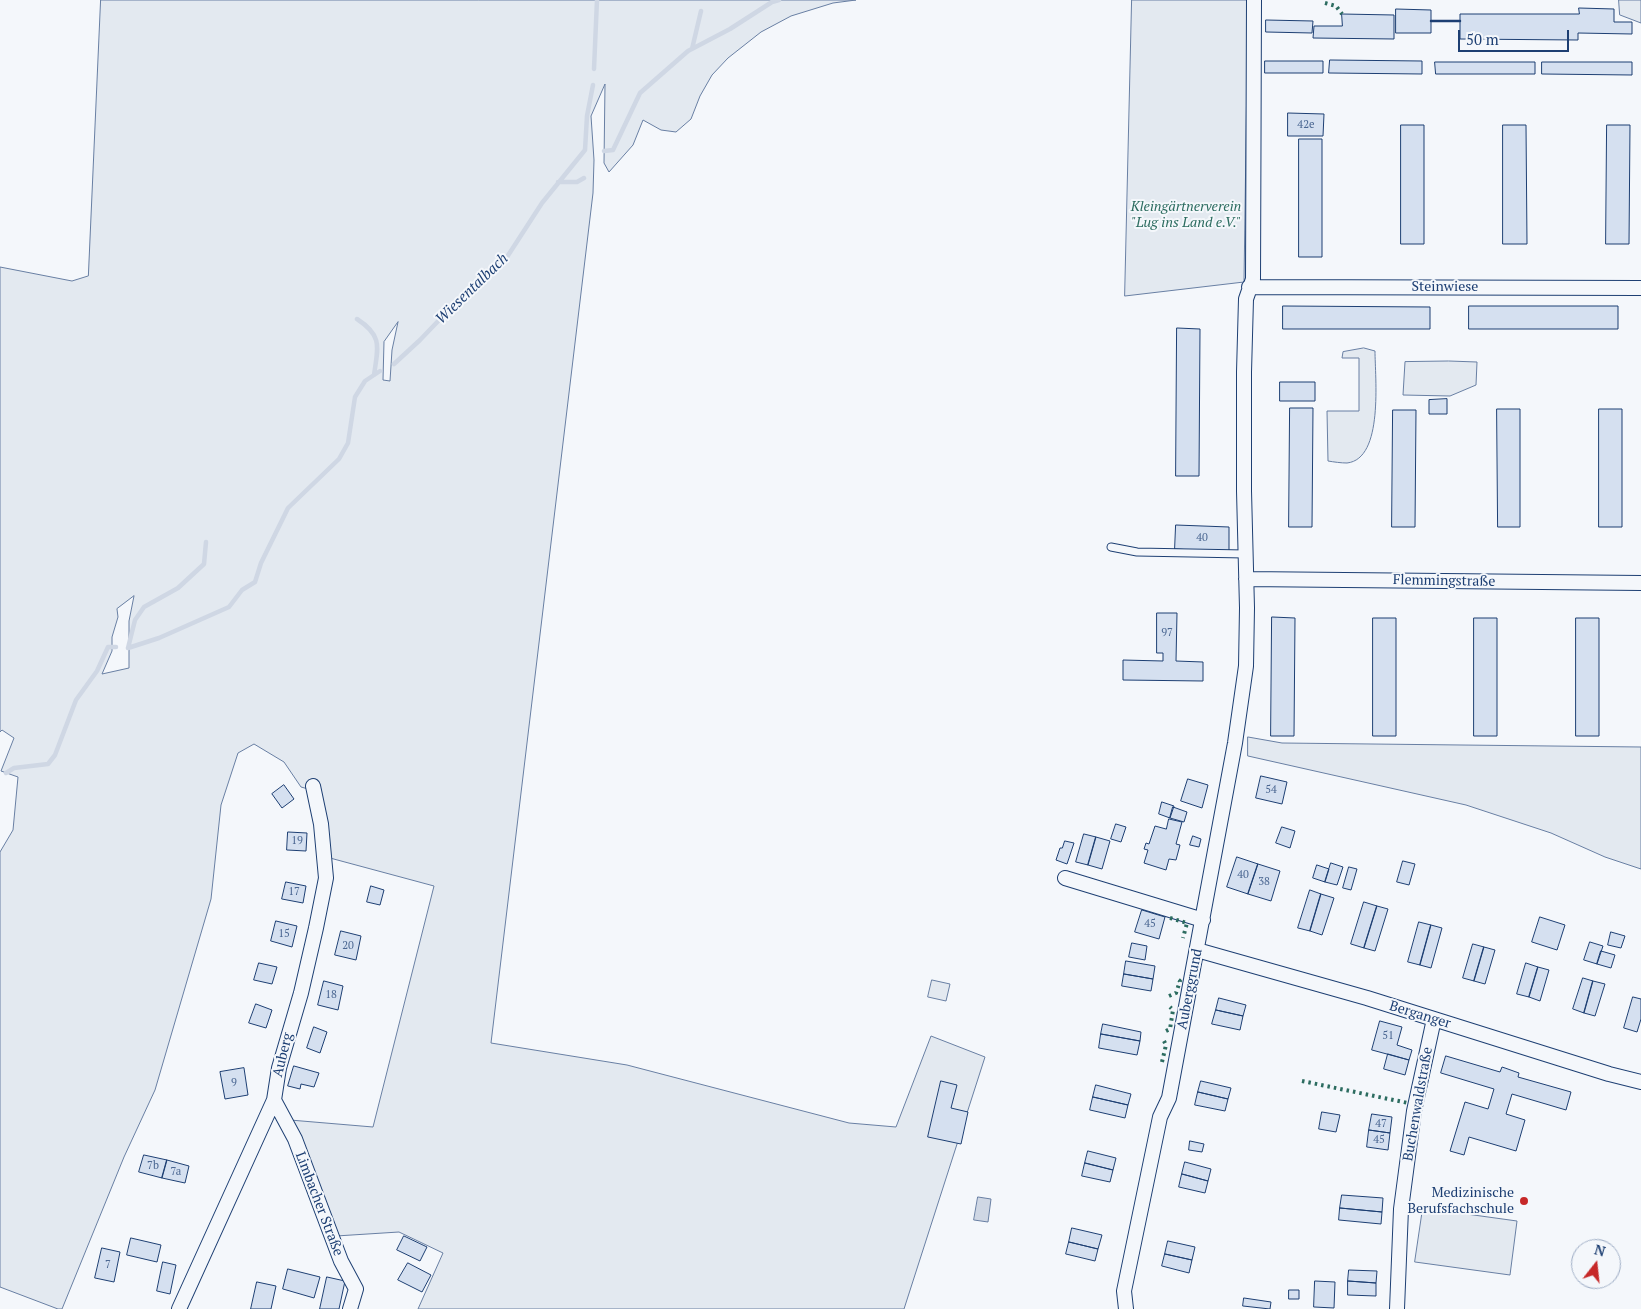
<!DOCTYPE html>
<meta charset="utf-8">
<style>
body{margin:0}
#map{position:relative;width:1641px;height:1309px;overflow:hidden;background:#f4f7fb;font-family:"PT Serif",serif}
canvas{display:block}
.north{position:absolute;left:1571px;top:1239px;width:50px;height:50px;box-sizing:border-box;background:#f4f7fb;border:1px solid #9eadc5;border-radius:50%;rotate:16deg;font-size:14px;font-weight:700;line-height:20px;text-align:center;color:#1d3f73}
.north::after{content:'';display:block;margin:auto;width:18px;height:22px;background:#c62828;clip-path:polygon(50% 0,100% 100%,50% 72%,0 100%)}
.scale{position:absolute;left:1458px;top:30px;width:111px;height:22px;box-sizing:border-box;border:2px solid #1d3f73;border-top:0;padding-left:6px;font-size:15px;line-height:18px;white-space:nowrap;color:#1d3f73;-webkit-text-stroke:4px #f4f7fb;paint-order:stroke}
</style>
<div id="map">
<canvas width="1641" height="1309"></canvas>
<div class="north">N</div>
<div class="scale">50 m</div>
</div>
<script>
const ctx = document.querySelector('canvas').getContext('2d');
ctx.lineJoin = 'round';
function paint(path, color) { ctx.fillStyle = color; ctx.fill(path, 'evenodd'); }
function trace(path, color, width, dash) { ctx.strokeStyle = color; ctx.lineWidth = width; ctx.lineCap = dash ? 'butt' : 'round'; ctx.setLineDash(dash || []); ctx.stroke(path); }
function drawText(font, color, halo, rows, align = 'center') {
  ctx.font = font + ' "PT Serif",serif'; ctx.lineWidth = 4; ctx.setLineDash([]); ctx.textBaseline = 'middle'; ctx.strokeStyle = halo; ctx.fillStyle = color; for (const [text, x, y, turn = 0] of rows) {
    ctx.save(); ctx.translate(x, y); ctx.rotate((+turn || 0) * Math.PI / 180); ctx.textAlign = isNaN(turn) ? turn : align; if (halo) ctx.strokeText(text, 0, 0); ctx.fillText(text, 0, 0); ctx.restore();
  }
}
const green = new Path2D(`
 M101,0H856L833,3L791,16L761,32L728,58L712,75L700,96L691,119L676,132L661,130L643,120L633,145L609,172L604,163L605,84L591,116L594,160L593,193L491,1043L627,1065L849,1123L896,1127L931,1036L985,1057L904,1309H418L443,1253L399,1232L336,1236L290,1120L373,1127L434,886L330,858L319,792L301,787L284,762L254,744L238,753L221,805L211,899L155,1090L124,1157L62,1309H58L0,1287V852L13,830L18,777L1,771L14,738L2,730L0,732V267L72,281L88,276ZM398,322L392,350L390,381L383,380L384,342ZM134,596L129,621V668L102,674L112,651V637L118,617L117,609Z
 M1132,0H1248L1244,282L1125,296Z
 M1619,0H1641V23L1620,15Z
 M1364,348L1375,351C1375,377 1384,459 1347,463C1341,463 1334,462 1328,461L1327,411H1359V358H1342L1343,352Z
 M1449,361L1477,362L1476,385L1450,396L1403,395L1405,362Z
 M1248,737L1282,743L1641,747V869L1605,857L1551,833L1466,805L1248,756Z
 M932,980L950,984L946,1001L928,997Z
 M1423,1208L1517,1221L1510,1275L1415,1262Z`);
paint(green, '#e3e9f0');
trace(green, '#687fa3', 1);
const water = new Path2D(`
 M978,1197L991,1199L988,1222L974,1220Z`);
paint(water, '#cfd7e4');
trace(water, '#687fa3', 1);
trace(new Path2D(`
 M692,49L701,11
 M594,69L597,0
 M604,151L613,150L640,93L688,51L730,29L772,2L779,0
 M558,182H577L584,178
 M357,319C383,336 378,347 374,375
 M394,364L420,340L464,294L507,257L542,203L585,150L587,116L593,85
 M128,648L159,638L229,607L242,590L255,582L261,563L288,508L339,459L348,443L355,397L365,381L380,371
 M128,648L135,620L144,607L178,588L204,564L206,542
 M6,773L14,768L48,764L55,755L76,700L97,671L108,647H116`), '#cfd7e4', 4.5);
const building = new Path2D(`
 M1579,8L1614,9V22H1632V34L1578,33V40L1460,39V14H1579Z
 M1396,9L1431,10V33H1396Z
 M1342,14L1394,15V39L1313,38L1314,26H1342Z
 M1266,20L1313,21L1312,33L1266,32Z
 M1330,60L1422,61V74L1329,73Z
 M1265,61H1323V73H1265Z
 M1435,62H1535V74H1436Z
 M1542,62H1632V75L1542,74Z
 M1288,113L1324,114L1323,136H1288Z
 M1401,125H1424V244H1401Z
 M1503,125H1526L1527,244H1503Z
 M1607,125H1630L1629,244H1606Z
 M1299,139H1322V257H1299Z
 M1283,306L1430,307V329H1283Z
 M1469,306H1618V329H1469Z
 M1177,328L1200,329L1199,476H1176Z
 M1280,382H1315V401H1280Z
 M1447,399V414H1429V400Z
 M1290,408H1313L1312,527H1289Z
 M1497,409H1520V527H1498Z
 M1599,409H1622V527H1599Z
 M1393,410H1416L1415,527H1392Z
 M1176,525L1229,527V552L1175,549Z
 M1157,613H1177L1176,661L1203,662V681L1123,680V660L1163,661V653H1157Z
 M1272,617L1295,618L1294,736H1271Z
 M1373,618H1396V736H1373Z
 M1474,618H1497V736H1474Z
 M1576,618H1599V736H1576Z
 M1261,776L1287,782L1282,804L1256,798Z
 M1188,779L1208,785L1202,808L1181,801Z
 M284,785L294,799L282,808L272,794Z
 M1162,802L1174,806L1170,818L1159,814Z
 M1173,807L1187,812L1184,822L1170,818Z
 M1169,819L1182,822L1176,844L1180,845L1176,860L1169,859L1166,870L1144,863L1148,850L1144,849L1146,843L1149,844L1155,826L1166,829Z
 M1116,824L1126,827L1121,842L1111,839Z
 M1282,827L1295,831L1290,848L1276,843Z
 M288,832L307,833L306,851L287,850Z
 M1084,834L1096,837L1088,865L1076,862Z
 M1193,836L1201,839L1199,847L1190,845Z
 M1096,837L1110,841L1102,869L1088,865Z
 M1065,841L1074,843L1067,864L1056,860L1060,848H1062Z
 M1237,857L1258,864L1248,894L1227,887Z
 M1403,861L1415,864L1409,885L1397,882Z
 M1331,863L1343,867L1337,885L1325,882Z
 M1258,864L1280,871L1271,901L1248,894Z
 M1317,865L1329,869L1325,882L1313,878Z
 M1349,867L1357,869L1351,890L1343,888Z
 M286,882L306,886L303,903L282,899Z
 M371,886L384,890L380,905L367,902Z
 M1310,890L1321,894L1310,931L1298,928Z
 M1321,894L1334,898L1322,935L1310,931Z
 M1364,902L1377,906L1364,948L1351,944Z
 M1377,906L1388,909L1375,951L1364,948Z
 M1142,910L1165,917L1159,939L1135,932Z
 M1540,917L1565,925L1557,950L1532,942Z
 M276,921L297,926L292,947L271,941Z
 M1419,922L1431,925L1420,965L1408,962Z
 M1431,925L1442,928L1431,968L1420,965Z
 M341,931L361,936L356,960L335,955Z
 M1611,932L1625,936L1621,948L1608,945Z
 M1590,942L1603,946L1597,964L1584,960Z
 M1132,943L1147,946L1145,960L1129,957Z
 M1473,944L1484,947L1474,981L1463,978Z
 M1484,947L1495,950L1485,984L1474,981Z
 M1601,951L1615,955L1611,968L1597,964Z
 M1126,961L1155,966L1153,979L1124,974Z
 M259,963L277,967L272,984L254,980Z
 M1526,963L1538,967L1529,997L1517,994Z
 M1538,967L1549,970L1540,1001L1529,997Z
 M1124,974L1153,979L1151,991L1122,986Z
 M1583,978L1593,981L1584,1013L1573,1009Z
 M324,981L343,986L338,1010L318,1005Z
 M1593,981L1605,984L1595,1016L1584,1013Z
 M1633,997L1641,999V1019L1637,1032L1624,1028Z
 M1219,998L1246,1005L1243,1016L1216,1010Z
 M256,1004L272,1010L266,1028L249,1023Z
 M1216,1010L1243,1016L1240,1030L1212,1024Z
 M1380,1021L1402,1027L1397,1045L1412,1050L1409,1060L1372,1050Z
 M1103,1024L1141,1032L1140,1041L1101,1034Z
 M314,1027L327,1032L320,1053L307,1048Z
 M1101,1034L1140,1041L1137,1055L1099,1048Z
 M1388,1054L1409,1060L1405,1075L1384,1069Z
 M1446,1056L1500,1072L1502,1067L1505,1068L1519,1073L1518,1077L1571,1092L1566,1110L1512,1094L1506,1114L1525,1120L1516,1151L1469,1137L1464,1155L1450,1151L1465,1102L1488,1109L1494,1089L1441,1073Z
 M294,1066L319,1073L314,1087L301,1084L300,1089L288,1086Z
 M244,1068L248,1095L225,1099L220,1072Z
 M941,1081L957,1085L951,1108L968,1112L961,1144L928,1137Z
 M1201,1081L1231,1088L1228,1099L1198,1092Z
 M1096,1085L1131,1094L1128,1105L1093,1097Z
 M1198,1092L1228,1099L1225,1111L1195,1105Z
 M1093,1097L1128,1105L1125,1118L1090,1110Z
 M1322,1112L1340,1115L1336,1132L1319,1129Z
 M1372,1114L1392,1117L1390,1133L1369,1130Z
 M1369,1130L1390,1133L1388,1150L1367,1147Z
 M1190,1141L1204,1144L1202,1152L1189,1150Z
 M1088,1151L1116,1158L1113,1170L1085,1163Z
 M144,1155L167,1160L162,1178L139,1172Z
 M167,1160L189,1166L185,1183L162,1178Z
 M1185,1162L1211,1169L1208,1181L1182,1174Z
 M1085,1163L1113,1170L1110,1182L1082,1176Z
 M1182,1174L1208,1181L1205,1193L1179,1187Z
 M1342,1195L1383,1198L1382,1212L1340,1208Z
 M1340,1208L1382,1212L1381,1224L1339,1220Z
 M1072,1228L1102,1235L1098,1249L1069,1242Z
 M404,1236L427,1247L420,1261L397,1250Z
 M131,1238L161,1245L157,1262L127,1255Z
 M1168,1241L1195,1247L1192,1260L1165,1254Z
 M1069,1242L1098,1249L1095,1261L1066,1254Z
 M102,1248L120,1252L114,1282L95,1278Z
 M1165,1254L1192,1260L1189,1273L1162,1266Z
 M163,1262L176,1265L170,1294L157,1291Z
 M408,1263L431,1275L422,1292L398,1280Z
 M288,1269L320,1277L314,1298L283,1289Z
 M1349,1270L1377,1271L1376,1283L1348,1281Z
 M327,1277L345,1281L339,1309H320Z
 M1315,1281L1335,1282L1334,1308L1314,1307Z
 M1348,1281L1376,1283V1296L1348,1295Z
 M257,1282L276,1286L271,1309H251Z
 M1289,1290H1299V1299H1289Z
 M1244,1298L1271,1302L1270,1309L1243,1306Z`);
paint(building, '#d5e0f0');
trace(building, '#1d3f73', 1);
const service = new Path2D(`
 M1111,547L1137,552L1245,554`);
const minor = new Path2D(`
 M1249,287L1641,288
 M1246,579L1641,583
 M1065,878L1203,920
 M1197,950L1367,998L1609,1074L1641,1082
 M274,1100L295,1139L341,1261L356,1289L350,1309
 M179,1309L274,1100L279,1068L301,993L316,928L326,878L321,824L313,786
 M1126,1309L1124,1291L1160,1117L1169,1098L1235,743L1246,666L1247,608L1244,491V372L1246,299L1253,279L1254,0
 M1397,1309L1401,1209L1414,1111L1434,1019`);
trace(service, '#1d3f73', 9);
trace(minor, '#1d3f73', 16);
trace(service, '#f4f7fb', 7);
trace(minor, '#f4f7fb', 14);
trace(new Path2D(`
 M1325,3L1336,6L1342,14
 M1170,918L1187,923L1183,938
 M1169,996L1176,993L1180,981L1176,978
 M1166,1031L1170,1029L1173,1010L1170,1007
 M1162,1062L1166,1045L1164,1041
 M1302,1081L1408,1103`), '#2c6c60', 4, [2.5, 4]);
trace(new Path2D(`
 M1431,21H1460`), '#1d3f73', 2.5);
for (const [x, y, r, color] of [
 [1524,1201,5,"#c62828"]
]) { const dot = new Path2D(); dot.arc(x, y, r, 0, 2 * Math.PI); ctx.fillStyle = color; ctx.fill(dot); trace(dot, '#f4f7fb', 2); }
drawText('11px', '#4b6792', null, [
 ["42e",1306,125],
 ["40",1202,538],
 ["97",1167,633],
 ["54",1271,790],
 ["19",297,841],
 ["40",1243,875],
 ["38",1264,882],
 ["17",294,892],
 ["45",1150,924],
 ["15",284,934],
 ["20",348,946],
 ["18",331,995],
 ["51",1388,1036],
 ["9",234,1083],
 ["47",1381,1124],
 ["45",1379,1140],
 ["7b",153,1166],
 ["7a",176,1172],
 ["7",108,1265]
]);
drawText('italic 14px', '#2c6c60', '#f4f7fb', [
 ["Kleingärtnerverein",1186,207],
 ["\"Lug ins Land e.V.\"",1186,223]
]);
drawText('14px', '#1d3f73', '#f4f7fb', [
 ["Steinwiese",1445,287],
 ["Flemmingstraße",1444,581,1],
 ["Auberggrund",1190,989,-79],
 ["Berganger",1420,1015,17],
 ["Auberg",283,1055,-76],
 ["Buchenwaldstraße",1418,1104,-80],
 ["Limbacher Straße",319,1204,69]
]);
drawText('14px', '#1d3f73', '#f4f7fb', [
 ["Medizinische",1514,1193],
 ["Berufsfachschule",1514,1209]
], 'right');
drawText('italic 15px', '#1d3f73', '#f4f7fb', [
 ["Wiesentalbach",472,289,-44]
]);
</script>
